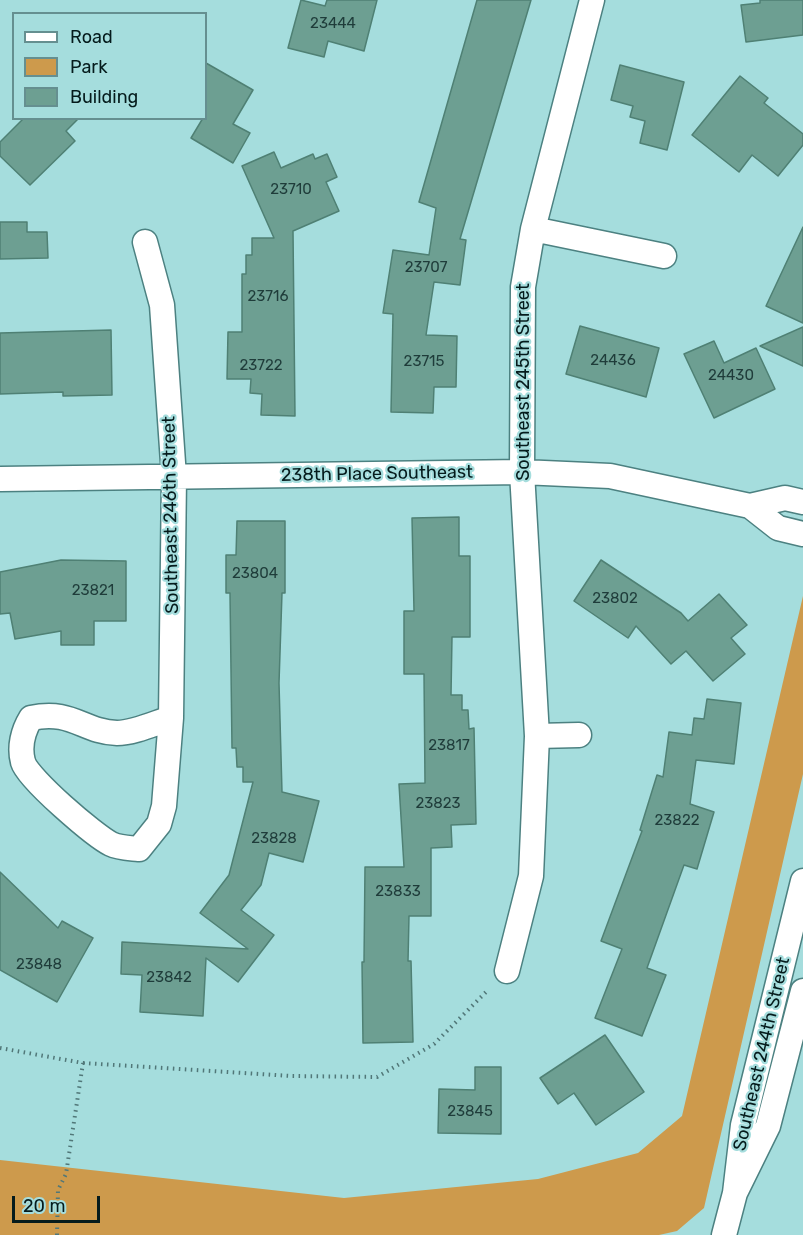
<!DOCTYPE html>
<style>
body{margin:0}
#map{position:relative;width:803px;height:1235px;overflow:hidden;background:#a5dddd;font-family:Rubik,sans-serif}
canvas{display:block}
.legend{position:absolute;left:12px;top:12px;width:195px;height:108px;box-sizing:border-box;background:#a5dddd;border:2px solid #658f90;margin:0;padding:8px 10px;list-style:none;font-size:18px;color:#051b1c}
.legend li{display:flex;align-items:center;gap:12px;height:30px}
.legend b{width:30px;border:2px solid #658f90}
.scale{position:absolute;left:12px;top:1196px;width:88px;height:27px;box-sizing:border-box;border:3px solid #051b1c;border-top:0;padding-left:8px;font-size:18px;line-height:21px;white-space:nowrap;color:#051b1c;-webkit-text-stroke:4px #a5dddd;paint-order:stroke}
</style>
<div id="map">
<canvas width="803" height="1235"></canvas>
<ul class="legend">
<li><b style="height:8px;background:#fff"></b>Road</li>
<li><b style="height:16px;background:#cd9a4c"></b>Park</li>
<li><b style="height:16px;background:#6d9f92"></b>Building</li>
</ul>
<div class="scale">20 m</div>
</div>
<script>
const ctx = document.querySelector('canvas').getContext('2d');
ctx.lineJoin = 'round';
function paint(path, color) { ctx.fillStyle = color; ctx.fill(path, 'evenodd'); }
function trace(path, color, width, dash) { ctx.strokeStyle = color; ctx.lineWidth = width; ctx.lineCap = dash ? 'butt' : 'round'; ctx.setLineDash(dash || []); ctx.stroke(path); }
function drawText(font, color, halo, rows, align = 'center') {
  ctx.font = font + ' Rubik,sans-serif'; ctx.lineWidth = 4.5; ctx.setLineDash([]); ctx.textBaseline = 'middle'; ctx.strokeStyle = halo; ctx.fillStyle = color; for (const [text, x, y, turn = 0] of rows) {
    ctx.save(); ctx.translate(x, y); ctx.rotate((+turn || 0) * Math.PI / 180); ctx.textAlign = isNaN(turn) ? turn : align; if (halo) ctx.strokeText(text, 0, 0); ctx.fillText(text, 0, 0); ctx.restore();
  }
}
paint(new Path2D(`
 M803,596V774L704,1208L677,1231L659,1235H0V1160L344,1198L538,1179L638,1153L682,1116Z`), '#cd9a4c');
const building = new Path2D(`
 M301,0L325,6L327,0H377L364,51L328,41L324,57L288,48Z
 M477,0H531L460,239L466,240L460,285L434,282L426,335L457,336L456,387H434L433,413L391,412L393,314L383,313L393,250L429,255L436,208L419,202Z
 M760,0H803V35L746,42L741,5L760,3Z
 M206,63L253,90L233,124L250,133L233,163L191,138L203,118H206Z
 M620,65L684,82L667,150L640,143L645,121L630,117L633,106L611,100Z
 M740,76L768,98L764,103L803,134V145L778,176L752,155L739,172L692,135Z
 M24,118H79L66,131L75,141L30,185L0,156V142Z
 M274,152L281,168L313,154L315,159L327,154L337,177L326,182L339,211L293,231L295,416L261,415L262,394L250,393L251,379H227L228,332H242V274H246V255H252V238H274L242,166Z
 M0,222H27V232H47L48,258L0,259Z
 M803,227V323L766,306Z
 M580,326L659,348L646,397L566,374Z
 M803,327V366L760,346Z
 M111,330L112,395L63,396V392L0,394V333Z
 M714,341L724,363L756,348L775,389L714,418L684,354Z
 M459,517V556H470V637H452L451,695H462V710H468L469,729L474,728L476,824L451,825L452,847L431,848V916H409L408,961H411L413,1042L363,1043L362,962H364L365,867H404L399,784L425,783L424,674H404V611H414L412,518Z
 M237,521H285V593H282L279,683L282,792L319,801L303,862L269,853L261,885L241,910L274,935L238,982L206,958L203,1016L140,1012L142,975L121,974L122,942L248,949L200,913L229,875L253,782H243V767H237L236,748H232L230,593H226V555H236Z
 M61,560L126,561V621H94V645H61V631L15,639L10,613L0,614V572Z
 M601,560L681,613L688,621L719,594L747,625L731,638L745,654L713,681L686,651L671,664L636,626L628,638L574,601Z
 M707,699L741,703L734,764L696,760L690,804L714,812L697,869L684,865L647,968L666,975L642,1036L595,1018L622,949L601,941L642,831L640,830L657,775L663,777L669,732L692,735L694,718L704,719Z
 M0,872L58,928L62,921L93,938L57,1002L0,970Z
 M605,1035L644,1092L596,1125L574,1093L558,1104L540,1078Z
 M475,1067H501V1134L438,1133L439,1089L475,1090Z`);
paint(building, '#6d9f92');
trace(building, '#4f8074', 1.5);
const street = new Path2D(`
 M533,229L664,256
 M145,242L162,305L174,477L171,718L164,806L159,824L139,849C130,848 119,848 111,844C95,836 28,779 23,762C19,747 23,731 31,718C72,709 83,732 117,733C134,733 155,723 171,718
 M0,479L522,472L610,476L750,506
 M803,502L785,498L750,506L778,528L803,534
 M537,736L579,735
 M803,881L743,1125L735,1193L768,1126L803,991
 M507,971L531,876L537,736L522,472L523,287L533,229L592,0
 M724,1235L735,1193`);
trace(street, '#4c8181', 27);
trace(new Path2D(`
 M0,1048L83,1063L66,1174L58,1190L57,1235
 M83,1063L291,1076L377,1077L434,1044L488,990`), '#517778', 4, [1.5, 4.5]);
trace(street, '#fff', 24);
drawText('15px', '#1f3c3a', null, [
 ["23444",333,24],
 ["23710",291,190],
 ["23707",426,268],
 ["23716",268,297],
 ["24436",613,361],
 ["23715",424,362],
 ["23722",261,366],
 ["24430",731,376],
 ["23804",255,574],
 ["23821",93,591],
 ["23802",615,599],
 ["23817",449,746],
 ["23823",438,804],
 ["23822",677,821],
 ["23828",274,839],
 ["23833",398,892],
 ["23848",39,965],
 ["23842",169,978],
 ["23845",470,1112]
]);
drawText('18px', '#051b1c', '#a5dddd', [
 ["Southeast 245th Street",524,382,-90],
 ["238th Place Southeast",377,474,-1],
 ["Southeast 246th Street",171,515,-91],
 ["Southeast 244th Street",762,1054,-77]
]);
</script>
